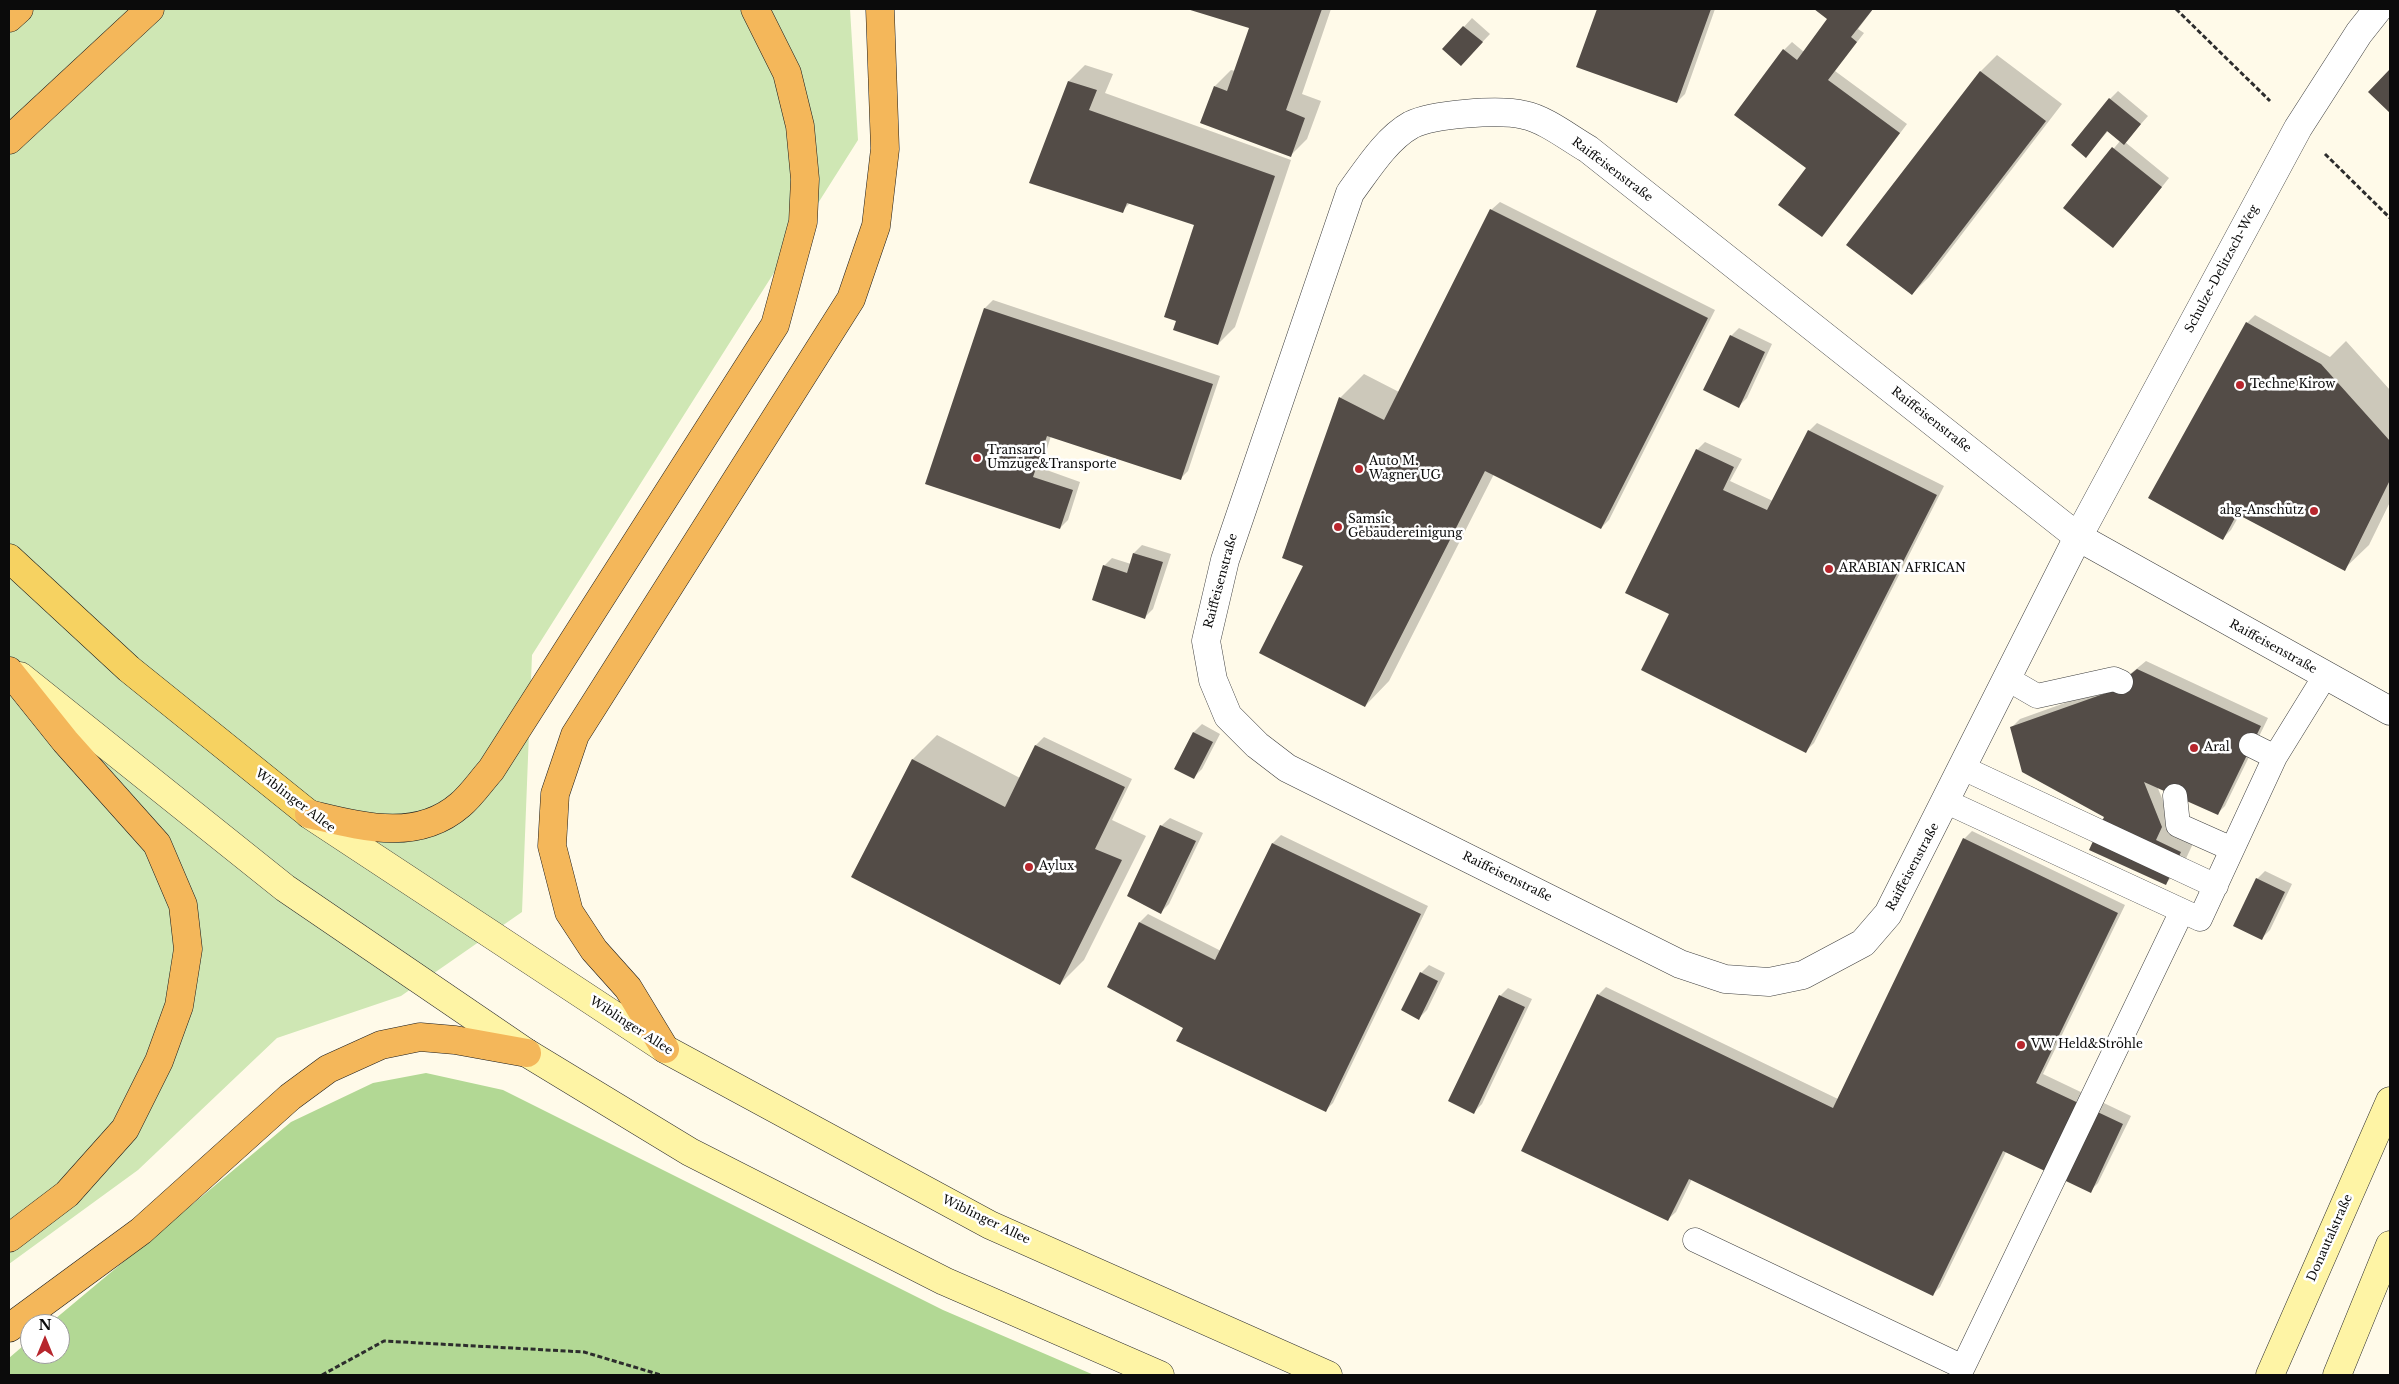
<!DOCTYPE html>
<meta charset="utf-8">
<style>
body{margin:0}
#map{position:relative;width:2399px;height:1384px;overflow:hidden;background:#fffae9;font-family:"Libre Baskerville",serif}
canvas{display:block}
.frame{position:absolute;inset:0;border:10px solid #0b0b0b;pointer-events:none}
.north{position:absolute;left:20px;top:1314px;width:50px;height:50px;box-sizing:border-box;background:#fff;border:1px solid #9d9d9d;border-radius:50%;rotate:0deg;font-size:14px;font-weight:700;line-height:20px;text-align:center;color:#0b0b0b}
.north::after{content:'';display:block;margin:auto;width:18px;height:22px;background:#b7262d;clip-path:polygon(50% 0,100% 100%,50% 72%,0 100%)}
</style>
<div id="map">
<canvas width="2399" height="1384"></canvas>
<div class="frame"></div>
<div class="north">N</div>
</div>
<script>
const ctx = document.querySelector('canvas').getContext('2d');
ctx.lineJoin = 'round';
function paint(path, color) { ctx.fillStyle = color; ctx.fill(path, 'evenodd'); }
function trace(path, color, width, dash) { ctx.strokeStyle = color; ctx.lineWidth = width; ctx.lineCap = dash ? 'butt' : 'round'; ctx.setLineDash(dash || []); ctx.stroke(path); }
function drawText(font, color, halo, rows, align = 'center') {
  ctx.font = font + ' "Libre Baskerville",serif'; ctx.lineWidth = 5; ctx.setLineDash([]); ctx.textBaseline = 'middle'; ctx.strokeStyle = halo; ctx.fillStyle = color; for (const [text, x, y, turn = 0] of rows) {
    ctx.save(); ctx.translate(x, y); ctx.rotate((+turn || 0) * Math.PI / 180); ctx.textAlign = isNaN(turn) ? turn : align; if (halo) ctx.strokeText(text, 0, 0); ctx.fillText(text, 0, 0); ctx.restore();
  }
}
paint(new Path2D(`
 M9,9H850L858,140L532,655L522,912L401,996L277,1038L138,1170L9,1264Z`), '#cfe7b4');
paint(new Path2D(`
 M426,1073L503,1090L943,1310L1094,1375H9V1358L30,1340V1354H60V1324H49L291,1122L373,1083Z`), '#b2d894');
paint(new Path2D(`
 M1190,9H1331L1302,94L1321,101L1307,139L1291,155L1215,86L1231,70L1235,71L1251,28Z
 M1598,9H1715L1685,94L1677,102L1578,66Z
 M1816,9H1873L1858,29L1864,33L1835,71L1907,124L1822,236L1784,50L1792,42L1804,52L1829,19Z
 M1472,18L1490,34L1469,56L1444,49Z
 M1997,55L2062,104L1929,277L1912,294L1848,245L1981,71Z
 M1085,65L1113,74L1105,93L1291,160L1235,327L1218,344L1196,224L1130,203L1122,211L1069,81Z
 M2118,91L2148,116L2125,142L2169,178L2121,238L2065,208L2120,141L2108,131L2086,156L2110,99Z
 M1500,202L1715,310L1609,520L1601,528L1494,474L1389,681L1365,706L1305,565L1340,398L1364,374L1399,392L1491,210Z
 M993,300L1220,376L1188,471L1180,479L1051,436L1041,468L1080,482L1068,520L1060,528L927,484L985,308Z
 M2255,315L2330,357L2346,341L2390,390V502L2369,545L2344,569L2240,514L2231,530L2223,538L2247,323Z
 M1739,328L1772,344L1747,398L1739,406L1731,336Z
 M1817,423L1944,486L1814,743L1806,751L1671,614L1697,450L1705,442L1742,459L1730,481L1773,501L1809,431Z
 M1142,545L1171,554L1153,609L1145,617L1104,566L1112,558L1131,564L1134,553Z
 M2146,661L2268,718L2225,806L2217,814L2157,786L2170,818L2197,835L2182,867L2166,883L2106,817L2012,727L2020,719L2118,684Z
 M1202,724L1220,734L1202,769L1194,777V732Z
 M937,735L1020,778L1036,745L1044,737L1132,779L1112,820L1146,836L1084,960L1060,984L853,877L913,759Z
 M1170,818L1203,833L1169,904L1161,912V826Z
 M1972,831L2125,905L2043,1074L2131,1116L2098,1183L2090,1191L2006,1152L1940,1287L1932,1295L1692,1179L1676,1212L1667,1220L1598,995L1606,987L1838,1099L1964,839Z
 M1281,835L1428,906L1333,1103L1325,1111L1184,1027L1108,986L1140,922L1148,914L1221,951L1273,843Z
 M2265,871L2292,884L2270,930L2262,938L2257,879Z
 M1429,965L1445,973L1427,1010L1419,1018L1421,973Z
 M1508,988L1532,999L1482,1104L1474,1112L1500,996Z`), '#0003');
paint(new Path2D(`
 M1187,9H1322L1286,110L1305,118L1291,157L1200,123L1214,86L1227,91L1249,28Z
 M1597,9H1711L1677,103L1576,67Z
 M1814,9H1873L1851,37L1857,42L1828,80L1900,133L1822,237L1778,205L1806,168L1734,115L1783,49L1797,60L1827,19Z
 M1463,26L1483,42L1461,66L1442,49Z
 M2390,69V113L2368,92Z
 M1980,71L2046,121L1912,295L1846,245Z
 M1068,81L1097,90L1089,110L1275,176L1218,345L1173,330L1176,321L1164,317L1194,225L1127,203L1123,213L1029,183Z
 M2109,98L2141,124L2124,145L2107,131L2086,158L2071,145Z
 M2112,147L2162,187L2113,248L2063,208Z
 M1490,209L1708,318L1601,529L1485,471L1365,707L1259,653L1303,566L1282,558L1339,397L1384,420Z
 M984,308L1213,384L1181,480L1047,436L1033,477L1073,490L1060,529L925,484Z
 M2246,322L2321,364L2390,441V480L2345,571L2237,514L2223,540L2148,498Z
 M1730,335L1765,352L1739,408L1703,390Z
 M1808,430L1937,495L1806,753L1641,670L1669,614L1625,593L1696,449L1734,467L1723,490L1767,510Z
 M1133,553L1163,562L1145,619L1092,600L1103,565L1127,573Z
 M2137,669L2261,726L2218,815L2144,782L2162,827L2156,840L2181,852L2166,885L2089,850L2104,817L2022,772L2010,727L2109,692Z
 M1193,732L1213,742L1194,779L1174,769Z
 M1035,745L1125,787L1095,849L1122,860L1060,985L851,877L912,759L1005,807Z
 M1160,825L1196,841L1161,914L1127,896Z
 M1963,838L2118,913L2036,1083L2123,1124L2091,1193L2003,1151L1933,1296L1689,1179L1668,1221L1521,1151L1597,994L1833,1108Z
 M1272,843L1421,914L1326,1112L1176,1041L1183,1028L1107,987L1139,922L1215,960Z
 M2256,878L2285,892L2262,940L2233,926Z
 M1420,972L1438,981L1419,1020L1401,1010Z
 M1499,995L1525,1007L1474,1114L1448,1101Z`), '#534c47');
const service = new Path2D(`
 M2006,678L2037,696L2114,679L2121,682
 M2251,745L2275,757
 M1963,768L2216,886
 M2175,796L2178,825L2232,849
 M1947,802L2200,919L2275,757L2325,676
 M1695,1240L1963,1367L2182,911`);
const minor = new Path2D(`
 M2378,9L2359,33L2298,128L2078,537L1888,914L1863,943L1803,975L1769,982L1725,979L1680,964L1287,768L1257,745L1228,716L1213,680L1206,641L1225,560L1350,193C1367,170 1386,139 1411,125C1432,114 1500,109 1524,115C1545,119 1569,138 1588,149L2078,537L2390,711`);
const secondary = new Path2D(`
 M20,676L285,888L527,1053L690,1152L944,1281L1160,1375
 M310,815L665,1049L990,1225L1328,1375
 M2270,1375L2390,1101
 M2337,1375L2390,1245`);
const primary = new Path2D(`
 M9,558L129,669L309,814`);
const trunk = new Path2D(`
 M9,18L19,9
 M9,140L150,9
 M9,671L65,741L157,844L183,905L188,949L179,1006L159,1061L125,1129L67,1194L9,1238
 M309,814C360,826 416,843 460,805C472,795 481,781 491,770L775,325L803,222L805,179L800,126L787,73L755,9
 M665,1049L628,988L594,950L569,912L552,846L555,794L575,735L851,299L876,226L885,149L880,9
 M9,1328L141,1231L290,1097L328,1069L381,1045L420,1037L455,1040L527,1053`);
trace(service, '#3e3e3e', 25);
trace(minor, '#3e3e3e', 29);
trace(secondary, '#2d2d2d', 29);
trace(primary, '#1c1c1c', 29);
trace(trunk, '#1c1c1c', 29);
trace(new Path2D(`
 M2176,9L2270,101
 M2325,154L2390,218
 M322,1375L384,1341L584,1352L661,1375`), '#2d2d2d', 3, [5, 2.5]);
trace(service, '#fff', 24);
trace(minor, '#fff', 28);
trace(secondary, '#fef4a5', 28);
trace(primary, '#f6d261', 28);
trace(trunk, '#f4b75a', 28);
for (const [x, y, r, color] of [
 [2240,385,5,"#b7262d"],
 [977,458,5,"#b7262d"],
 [1359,469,5,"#b7262d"],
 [2314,511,5,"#b7262d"],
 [1338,527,5,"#b7262d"],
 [1829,569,5,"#b7262d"],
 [2194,748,5,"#b7262d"],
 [1029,867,5,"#b7262d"],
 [2021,1045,5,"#b7262d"]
]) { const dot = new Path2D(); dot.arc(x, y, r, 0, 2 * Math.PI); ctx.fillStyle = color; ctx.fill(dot); trace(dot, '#fff', 2); }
drawText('12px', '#0b0b0b', '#fff', [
 ["Raiffeisenstraße",1612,170,37],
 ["Schulze-Delitzsch-Weg",2222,269,-62],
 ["Raiffeisenstraße",1931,420,38],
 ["Raiffeisenstraße",1221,581,-75],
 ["Raiffeisenstraße",2273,647,29],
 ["Wiblinger Allee",295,801,37],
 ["Raiffeisenstraße",1913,867,-62],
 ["Raiffeisenstraße",1507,877,26],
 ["Wiblinger Allee",631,1026,33],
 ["Wiblinger Allee",986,1220,26],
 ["Donautalstraße",2330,1238,-66]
]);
drawText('12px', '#0b0b0b', '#fff', [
 ["Techne Kirow",2250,385],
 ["Transarol",987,451],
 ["Umzüge&Transporte",987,465],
 ["Auto M.",1369,462],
 ["Wagner UG",1369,476],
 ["ahg-Anschütz",2304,511,"right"],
 ["Samsic",1348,520],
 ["Gebäudereinigung",1348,534],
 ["ARABIAN AFRICAN",1839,569],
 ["Aral",2204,748],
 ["Aylux",1039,867],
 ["VW Held&Ströhle",2031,1045]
], 'left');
</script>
